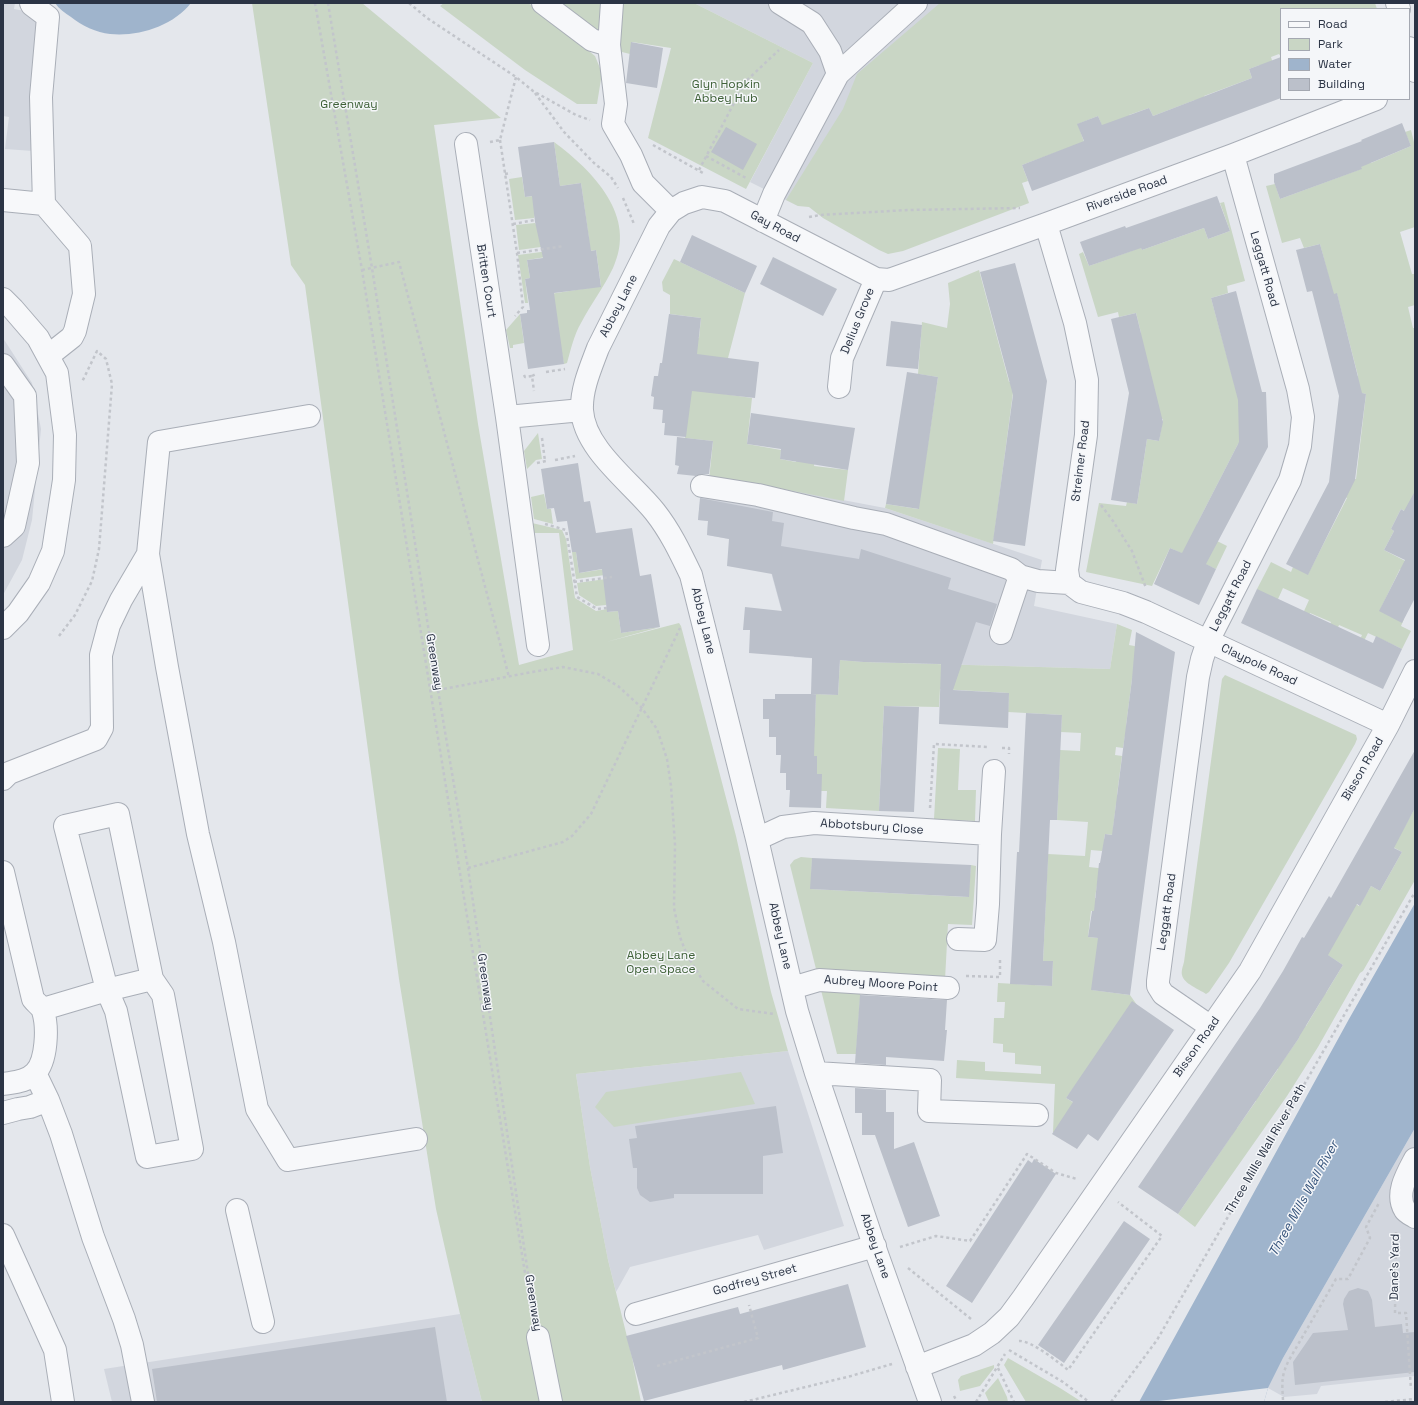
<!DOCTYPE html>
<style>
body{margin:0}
#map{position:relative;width:1418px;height:1405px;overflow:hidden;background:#e4e7ec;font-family:"Space Grotesk",sans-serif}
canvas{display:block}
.frame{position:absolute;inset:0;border:4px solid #2b3445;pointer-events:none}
.legend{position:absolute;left:1280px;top:8px;width:130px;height:92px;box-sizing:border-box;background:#f4f6f9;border:1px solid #a4a8b1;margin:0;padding:5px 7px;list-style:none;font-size:12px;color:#2b3445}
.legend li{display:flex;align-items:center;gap:8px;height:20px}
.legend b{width:20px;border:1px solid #a4a8b1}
</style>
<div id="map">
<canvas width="1418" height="1405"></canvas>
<div class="frame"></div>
<ul class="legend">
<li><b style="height:5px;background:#f7f8fa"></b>Road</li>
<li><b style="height:11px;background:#c9d6c5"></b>Park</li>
<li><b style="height:11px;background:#9fb4cc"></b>Water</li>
<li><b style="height:11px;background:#bbc0ca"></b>Building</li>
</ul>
</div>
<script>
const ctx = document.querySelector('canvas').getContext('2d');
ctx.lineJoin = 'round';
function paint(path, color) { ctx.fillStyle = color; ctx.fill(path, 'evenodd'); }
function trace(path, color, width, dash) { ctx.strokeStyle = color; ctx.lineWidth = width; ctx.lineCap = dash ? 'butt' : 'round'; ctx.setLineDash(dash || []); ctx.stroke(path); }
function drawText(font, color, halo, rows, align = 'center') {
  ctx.font = font + ' "Space Grotesk",sans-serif'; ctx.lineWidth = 3; ctx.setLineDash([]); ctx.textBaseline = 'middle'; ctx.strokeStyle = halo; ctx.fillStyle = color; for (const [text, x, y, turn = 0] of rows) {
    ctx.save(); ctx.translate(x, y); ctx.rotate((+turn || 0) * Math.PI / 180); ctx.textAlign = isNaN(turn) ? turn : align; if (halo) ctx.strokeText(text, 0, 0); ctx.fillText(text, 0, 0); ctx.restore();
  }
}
paint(new Path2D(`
 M3,3H15L14,9L41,14L33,151L5,149L9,117L3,116Z
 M694,3H1096L798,206L750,182L813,63Z
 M3,338L32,383L41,429L32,520L22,560L3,595Z
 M709,480H737L885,508L1042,560L1034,606L1117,624L1110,669L864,662L794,657L768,561L729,539L707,535L708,521L698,520L701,492Z
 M788,1051L844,1226L764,1250L758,1235L630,1267L616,1292L608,1260L590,1167L576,1074Z
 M1415,1128V1376L1321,1386L1317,1394L1284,1397L1268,1388L1283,1358Z
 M460,1314L482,1402H112L104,1369Z`), '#d2d6de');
paint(new Path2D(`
 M252,3H362L501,118L434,125L478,424L519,665L573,650L559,533H534L532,523L562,530L566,539L575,598L596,611L607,609V612L618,611L621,633L660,627L606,642L679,623L681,626L736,836L771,992L788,1051L576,1074L590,1167L608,1260L632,1357L641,1402H482L460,1314L436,1209L399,979L305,285L291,265Z
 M444,3H527L534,6L595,56L602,73L597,104H577L525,70L440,6Z
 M563,3H694L813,63L746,189L648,138L671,48L632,42L630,54L618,51L564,6Z
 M940,3H1375L1377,9H1281V57L1279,54L1271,57L1275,70L1260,65L1249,69L1252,78L1204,96L1208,108L1195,100L1153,116L1149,108L1129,115L1132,124L1110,145L1098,116L1078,124L1084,142L1022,165L1028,181L1022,183L1029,203L903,251L888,254L879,250L823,218L809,207L798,206L786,200L843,109L857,74Z
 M1411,130L1415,146V227L1400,232L1412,274H1415V305L1408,307L1413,328H1415V517L1401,509L1391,529L1394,531L1384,550L1415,566V576L1400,569L1381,608L1404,619L1401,626L1411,631L1402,649L1368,633L1361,647L1357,646L1362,635L1339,625L1335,635L1327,631L1331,622L1310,613L1306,623L1300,620L1309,600L1283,588L1274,608L1257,589L1271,562L1291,572L1293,567L1308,574L1347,498L1332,491L1335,477L1356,479L1366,394L1346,390L1343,380L1358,376L1337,294L1317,299L1331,286L1320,244L1304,248L1300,238L1282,243L1266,186L1275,184L1280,199L1361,169L1355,151L1371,163L1411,146L1405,132Z
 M554,142C593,171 638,216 613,268C604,287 591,304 581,323C574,335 571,349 567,363L564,364L550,294L601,286L596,250L572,254L589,239L581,183L560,186Z
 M522,177L525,197L541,195L534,218L515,220L509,179Z
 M1224,202L1245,281L1227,286L1228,293L1211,298L1235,386L1259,381L1262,437L1238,444L1197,524L1209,537L1227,546L1216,569L1170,548L1152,586L1086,572L1099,503L1126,506L1127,502L1137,504L1147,439L1159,441L1163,419L1134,414L1141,333L1136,313L1119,317L1118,312L1098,317L1079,254L1083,252L1089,266L1134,250L1137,236L1142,250L1204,228L1208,239L1230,231L1220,203Z
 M535,223L548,246L519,250L516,225Z
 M564,249L565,254L527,260L530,278L525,279L528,303H525L518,255Z
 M674,259L745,293L728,358L724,394L752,398L747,444L781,450L780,459L796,462L797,452L816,454L814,466L848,470L844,501L737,480H709L713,441L685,438L697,338H699L701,318L670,314V295L663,291L662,282Z
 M979,270L1009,382L1026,377L1014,385L993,544L885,508L886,504L918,509L938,377L918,374L922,322L947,328L950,304L948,283Z
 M520,314L524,343L513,345V348H510L506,330Z
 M538,433L542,459L536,460L527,469L524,451Z
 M544,494L547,509H551L553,524L534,519L531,497Z
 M572,552H576L579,573L611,568L612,574L576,579Z
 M613,578L606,605L596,606L579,595L577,583Z
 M1117,624L1132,630L1129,645L1145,648L1132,679L1126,726L1133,736H1125L1123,748L1116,747L1115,755L1122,756L1117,795L1125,796L1116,804L1113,829L1121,836L1105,834L1104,839L1109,840L1102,851L1091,850L1089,867L1107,869L1105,887L1097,885L1095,898L1112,900L1102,912L1091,911L1088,937L1107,939L1092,990L1130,995L1137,1005L1066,1098L1074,1103L1059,1136L1053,1132L1055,1084L956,1078L957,1060L985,1062V1071L1041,1074V1066L1015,1064V1053L1003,1052V1044L993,1043L994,1018H1004L1005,1002H997L998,983L1052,986L1053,962L1043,961L1048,854L1085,856L1088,822L1057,820L1060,750L1080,751L1081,733L1061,732L1062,715L1008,712L1009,693L940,689L939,707L884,706L879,811L826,808L827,791H821V774H817V756H812L815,720L816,694L838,695L840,660L864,662L1110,669Z
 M1225,675L1356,735L1357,739L1355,744L1229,963L1209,992L1206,994C1199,989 1184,984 1182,975C1181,971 1183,966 1184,962L1222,679Z
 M938,748L960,749L958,790H976L975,821L934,819Z
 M1415,808V880L1363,971L1360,973L1318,1047L1287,1096L1195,1227L1178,1214L1232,1135L1216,1124L1220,1117L1237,1128L1256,1101L1243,1084L1260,1095L1278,1069L1261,1057L1282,1062L1299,1038L1282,1026H1306L1321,1001L1304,990L1308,983L1326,993L1343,965L1326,954L1342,896L1359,906L1371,886L1380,891L1402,852L1393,847Z
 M801,857L812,858L811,889L968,897L971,865L976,866L972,925L948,924L945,980L817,973L790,865L794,860Z
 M820,986H861L856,1054H837Z
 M741,1072L755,1104L614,1127L595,1107L606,1092Z
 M1008,1358L1060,1388L1082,1402H1026L1004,1365Z
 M994,1365V1368L980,1386L960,1391L958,1380L961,1376Z
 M998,1378L1007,1397L1008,1402H989L985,1393Z`), '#c9d6c5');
paint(new Path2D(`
 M55,3H191C173,26 138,37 110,34C97,33 81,25 71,17C65,13 59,9 55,3Z
 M1415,903V1128L1283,1358L1268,1388L1264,1402H1139L1349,1019Z`), '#9fb4cc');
paint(new Path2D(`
 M1268,1388L1264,1402H1150Z`), '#e4e7ec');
paint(new Path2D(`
 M631,42L663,48L657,88L626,83Z
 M1281,57V98L1032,191L1022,165L1084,141L1077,124L1098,116L1102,125L1149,108L1153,116L1252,78L1249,69Z
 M1402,123L1411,146L1361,167L1362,169L1280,199L1274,182V174L1362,141L1361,140Z
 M726,127L757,144L743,170L711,152Z
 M554,142L560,186L581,183L591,251L596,250L601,287L554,293L564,364L528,369L520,314L527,313V310H530L525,279L530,278L527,260L543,258L535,222L532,196L525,197L518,147Z
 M1217,196L1230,231L1208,239L1204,228L1142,250L1141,248L1089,266L1080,242L1125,226L1126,228Z
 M692,235L757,266L745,293L680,262Z
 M1320,244L1334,294L1337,293L1362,393L1366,394L1355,480L1308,575L1286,564L1329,482L1339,396L1312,291L1307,292L1296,250Z
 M773,257L837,289L823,316L760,284Z
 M1015,263L1047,381L1025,546L993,541L1013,395L980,272Z
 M1236,291L1262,392H1266L1268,447L1206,564L1216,569L1199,605L1154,584L1170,548L1182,553L1239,442L1238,400L1211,298Z
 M1136,313L1163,422L1159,441L1147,439L1137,504L1111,500L1129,393L1111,319Z
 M669,314L701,318L697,354L759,362L755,398L692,391L686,437L664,435L665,423H662L663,410L653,409L654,397L651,396L654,376H658L660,363H662Z
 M891,321L922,325L918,369L886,366Z
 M907,372L938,377L919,509L886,504Z
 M751,413L855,428L848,470L780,459L781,449L747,444Z
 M677,437L713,441L709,474H704L696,476L677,474L679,466L675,465Z
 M578,463L584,502L590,501L596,533L632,528L640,576L651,574L660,627L621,633L618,611L607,612L602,569L579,573L576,552H572L567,521L557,522L554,508L547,509L541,469Z
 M1415,491V598L1402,623L1379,611L1405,560L1384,550L1394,531L1391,529L1401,509L1404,511Z
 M700,498L773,512L772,521L784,523L781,546L859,559L861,549L951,578L948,589L997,604L990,626L976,622L953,690L1009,693L1008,728L939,724L941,664L864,662L840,660L838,695L811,694L812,658L749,653L750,630H743L745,607L782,611L772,574L727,566L729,539L707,535L708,521L698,520Z
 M1257,589L1373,643L1376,636L1402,649L1383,689L1241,623Z
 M1136,632L1175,652L1130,995L1091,990L1098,938L1088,937L1092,911H1094L1099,863H1100L1105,834L1112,835L1132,679Z
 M775,694H816L814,756H817V774H822L821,808L789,807L790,790H786V773H780L781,755H776V737H769V719H763V699H775Z
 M884,706L919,707L914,812L879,811Z
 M1026,713L1062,715L1057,820H1050L1043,961H1053L1052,986L1010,984L1017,852H1019Z
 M1415,750V808L1394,848L1402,852L1380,891L1371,886L1360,906L1357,904L1328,955L1343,965L1299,1037V1038L1178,1214L1138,1187L1260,1008L1283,971L1302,937L1304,938L1329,896L1331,898Z
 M812,858L971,865L969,897L810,889Z
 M860,995L947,1000L945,1030H947L944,1061L886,1057V1065L855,1063Z
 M1132,1001L1174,1030L1098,1141L1088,1134L1077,1149L1052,1134L1073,1102L1066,1098Z
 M855,1088L886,1090V1112H894V1149L914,1142L940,1216L908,1227L875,1135H862V1113H855Z
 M776,1106L783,1153L763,1156V1194H674V1198L650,1202L640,1195L637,1188V1168H633L629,1139L637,1138L635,1126Z
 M1034,1159L1056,1174L972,1303L946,1286L1028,1160L1032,1163Z
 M1124,1221L1150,1239L1064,1363L1038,1345Z
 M848,1284L866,1347L783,1370L782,1365L644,1401L626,1336L738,1307L740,1314Z
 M1358,1288L1368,1291L1370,1295L1372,1300L1375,1327L1402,1324L1403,1333L1415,1332V1372L1295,1385L1293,1362L1313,1333L1348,1330L1343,1304L1344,1299L1349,1291Z
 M435,1327L447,1402H157L152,1369Z`), '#bbc0ca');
const minor = new Path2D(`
 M31,3L32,5L48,17L41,97L44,204L80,246L84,294L75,331L72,337L48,356
 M543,3L592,40L609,45
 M612,3L609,45L616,104L613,124L631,155L643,183L671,211
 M780,3L812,23L830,51L838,74
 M1397,3L1399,9
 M1409,48L1415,71
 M466,144L507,417L538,645
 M3,200L44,204
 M763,221L774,194L838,74L916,3
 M1046,224L1075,323L1087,380L1086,435L1067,570L1069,583
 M3,299L13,309L38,338L57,373L65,435L64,480L53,551L39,583L18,613L3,628
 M3,365L25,396L28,463L14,526L3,536
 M839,387L842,358L876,279
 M309,416L159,442L148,554L167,667L198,834L224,942L257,1109L288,1160L416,1139
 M507,417L582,410
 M702,486L758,495L854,518L886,524L1011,569L1020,576L1038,581L1069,583L1081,592L1123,603L1146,612L1388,725
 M1001,633L1020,576
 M3,779L9,773L96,739L102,728L101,655L109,625L121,600L148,554
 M118,814L152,979L163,995L192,1149L147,1157L116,1011L107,990L65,826Z
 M757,839L783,827L814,823L990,834
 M3,872L33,999C36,1003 42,1007 43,1011C48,1027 47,1061 35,1073C26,1082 14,1082 3,1084
 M958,939L985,940L988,904L990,834L994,771
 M792,988L819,980L948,988
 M43,1009L107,990L152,979
 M1211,1027L1163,994L1158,986V981L1198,677L1202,659L1208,641L1290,480L1300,446L1303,417L1298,389L1233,155
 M35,1073L48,1100L61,1134L93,1237L124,1319L132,1345L143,1402
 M816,1073L930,1080L929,1111L1037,1115
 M3,1113L18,1109L30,1107L48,1100
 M1415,1159C1407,1174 1395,1194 1405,1210C1407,1213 1412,1215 1415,1217
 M237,1210L263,1322
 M3,1235L55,1350L63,1402
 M636,1314L875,1246
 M538,1337L551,1402
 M917,1367L974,1345L992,1333L1009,1317L1023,1298L1250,971L1388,725L1415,671
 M930,1402L877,1254L816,1073L797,1011L757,839L691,575C680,552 670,531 655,512C631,482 584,449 582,410C581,389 591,367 598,348L659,226L671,211L684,203L702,197L725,201L876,279L889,280L1046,224L1233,155L1376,99`);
trace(minor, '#a9aeb7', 24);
trace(new Path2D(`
 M315,3L362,270L532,1316
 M328,3L372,268L438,690L468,868L534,1314
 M409,3L427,18L516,77L533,91L576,115L590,120
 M535,93L564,132L594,163L611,177L618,188
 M500,140L517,253L523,307L515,316
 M490,142L500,140L516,77
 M653,145L703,173
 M706,156L746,178
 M699,170L745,82L779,50
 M505,174L511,173
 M623,198L634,224
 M809,217L820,215L908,210L1020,208
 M513,224L535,220
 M517,253L564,246
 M362,270L399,262L509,677
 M546,372L565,369
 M524,375L525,377L532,376L534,391
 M532,376L536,374
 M542,438L545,461
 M555,460L575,456
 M537,463L546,461
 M1101,505L1113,521L1132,551L1146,588
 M545,524L566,530L577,597L597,609L607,608
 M574,582L612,577
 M59,636L75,615L92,581L99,549L112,384L106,359L97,351L82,382
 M438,690L532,672L563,667L598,674L618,686L641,707L657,729L667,759L671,786L675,845L674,908L680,937L687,955L703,981L738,1009L774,1014
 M1002,748H1009V754
 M930,808L934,744L989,747
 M468,868L563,842L572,836L591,814L680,628
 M966,976L1000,977V957
 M1396,1232L1395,1313H1406L1411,1389
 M900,1247L936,1236L970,1241L1027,1154L1056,1173L1077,1179
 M908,1268L971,1319
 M1019,1341C1031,1340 1058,1362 1068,1370L1162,1236L1118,1202
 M1009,1350L1063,1382L1089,1402
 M657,1366L758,1338L749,1305
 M998,1368L1014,1402
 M954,1396L957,1402
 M1283,1400C1282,1382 1281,1376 1289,1360L1336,1279H1348L1370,1238L1366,1227L1379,1203
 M744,1402L851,1376L892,1364
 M976,1402L1005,1354
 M1111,1402L1157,1340L1415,892
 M1385,1402L1415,1399`), '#c2c5cb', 2.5, [3, 3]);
trace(minor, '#f7f8fa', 22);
drawText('12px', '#3f6138', '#f4f6f9', [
 ["Glyn Hopkin",726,85],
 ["Abbey Hub",726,99],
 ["Greenway",349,105],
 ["Abbey Lane",661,956],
 ["Open Space",661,970]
]);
drawText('12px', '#2b3445', '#f4f6f9', [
 ["Riverside Road",1127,194,-20],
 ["Gay Road",775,227,28],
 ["Leggatt Road",1264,269,74],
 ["Britten Court",486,281,81],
 ["Abbey Lane",619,306,-63],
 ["Delius Grove",858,321,-68],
 ["Streimer Road",1081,461,-83],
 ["Leggatt Road",1231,596,-63],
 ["Abbey Lane",703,621,76],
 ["Greenway",434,662,81],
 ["Claypole Road",1259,665,25],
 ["Bisson Road",1363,769,-60],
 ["Abbotsbury Close",872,827,4],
 ["Leggatt Road",1167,912,-82],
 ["Abbey Lane",780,936,77],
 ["Greenway",485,982,82],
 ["Aubrey Moore Point",881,984,4],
 ["Bisson Road",1197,1047,-55],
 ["Three Mills Wall River Path",1266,1149,-60],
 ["Abbey Lane",875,1246,71],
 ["Dane's Yard",1395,1267,-89],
 ["Godfrey Street",755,1280,-16],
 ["Greenway",533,1303,81]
]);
drawText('italic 13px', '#34527a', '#f4f6f9', [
 ["Three Mills Wall River",1304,1199,-61]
]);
</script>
